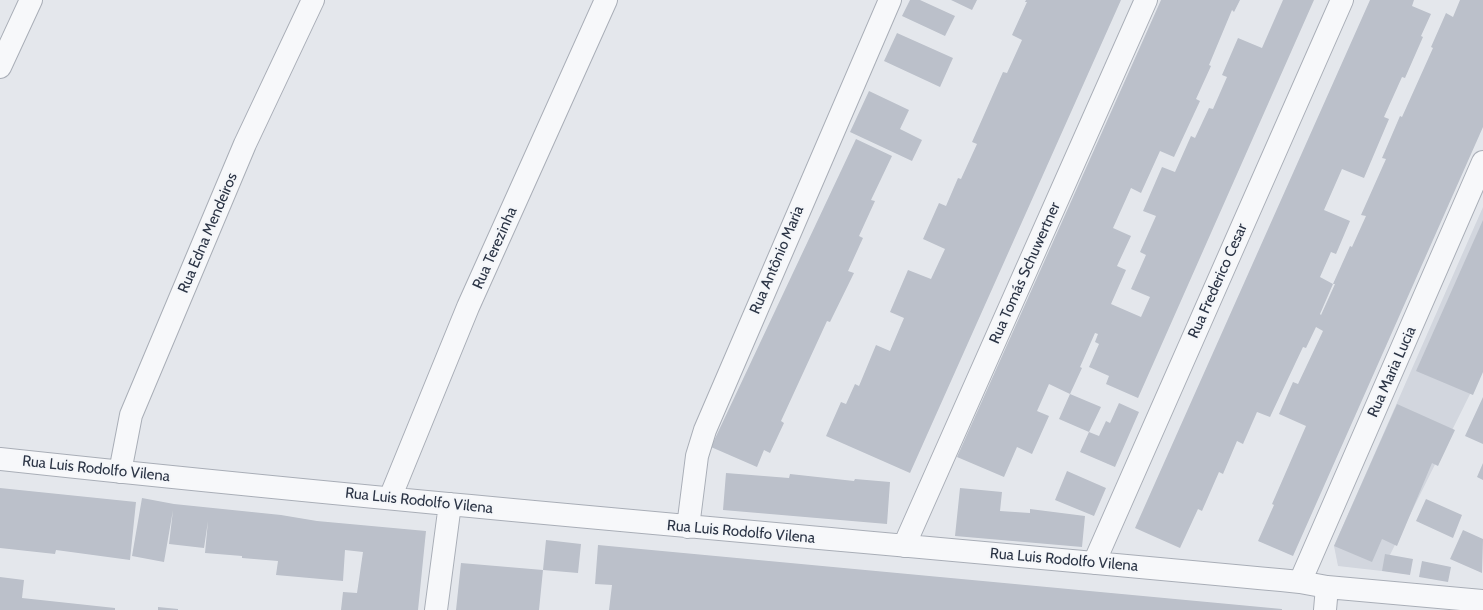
<!DOCTYPE html>
<meta charset="utf-8">
<style>
body{margin:0}
canvas{display:block;background:#e4e7ec}
</style>
<canvas width="1483" height="610"></canvas>
<script>
const ctx = document.querySelector('canvas').getContext('2d');
ctx.lineJoin = 'round';
function paint(path, color) { ctx.fillStyle = color; ctx.fill(path, 'evenodd'); }
function trace(path, color, width, dash) { ctx.strokeStyle = color; ctx.lineWidth = width; ctx.lineCap = dash ? 'butt' : 'round'; ctx.setLineDash(dash || []); ctx.stroke(path); }
function drawText(font, color, halo, rows, align = 'center') {
  ctx.font = font + ' Cabin,sans-serif'; ctx.lineWidth = 4; ctx.setLineDash([]); ctx.textBaseline = 'middle'; ctx.strokeStyle = halo; ctx.fillStyle = color; for (const [text, x, y, turn = 0] of rows) {
    ctx.save(); ctx.translate(x, y); ctx.rotate((+turn || 0) * Math.PI / 180); ctx.textAlign = isNaN(turn) ? turn : align; if (halo) ctx.strokeText(text, 0, 0); ctx.fillText(text, 0, 0); ctx.restore();
  }
}
paint(new Path2D(`
 M1483,207V368L1382,571L1338,566L1334,546Z`), '#d2d6de');
paint(new Path2D(`
 M910,0H920L955,16L945,36L902,16Z
 M951,0H977L972,10Z
 M1026,0H1121L910,473L826,436L841,402L846,404L855,384L859,386L876,345L890,351L904,318L890,312L908,270L931,279L945,249L923,239L939,203L946,206L958,178L961,179L977,144L972,142L1003,72L1007,73L1022,40L1012,35L1027,2H1025Z
 M1161,0H1240L1234,12L1232,10L1209,65L1211,66L1196,99L1200,101L1174,157L1160,151L1141,193L1131,188L1113,228L1131,236L1117,266L1126,270L1111,304L1141,317L1150,297L1131,289L1146,255L1140,252L1156,216L1143,211L1162,167L1175,172L1191,136L1195,138L1209,108L1213,109L1227,77L1222,75L1238,38L1262,48L1283,0H1314L1138,398L1106,384L1109,376L1089,367L1099,344L1095,342L1098,334L1095,333L1080,367L1082,368L1070,394L1049,384L1037,411L1049,416L1032,454L1017,447L1004,477L957,457Z
 M1370,0H1414L1412,6L1431,14L1421,36L1423,37L1405,78L1402,77L1384,117L1389,119L1364,178L1342,169L1324,210L1350,221L1336,254L1331,252L1320,277L1333,284L1320,314L1321,315L1335,284H1333L1350,246L1352,247L1366,216L1361,215L1386,159L1382,158L1400,116L1402,117L1433,48L1431,47L1446,13L1453,17L1460,0H1483V127L1293,556L1258,541L1274,505L1272,504L1306,426L1279,414L1293,382L1298,384L1323,331L1316,327L1306,348L1303,347L1270,417L1257,412L1243,444L1237,441L1223,474L1219,472L1202,511L1198,509L1180,548L1135,528Z
 M897,33L953,58L940,87L884,61Z
 M869,91L909,110L900,129L922,140L912,161L850,132Z
 M856,139L892,156L871,200L875,201L859,236L863,238L848,271L854,273L830,322L827,321L781,421L784,423L770,453L764,450L757,467L711,447Z
 M1483,220V372L1473,395L1416,371Z
 M1070,394L1101,407L1089,432L1059,419Z
 M1483,397V444L1465,436Z
 M1119,403L1139,412L1115,467L1080,452L1089,432L1099,436L1106,421L1110,423Z
 M1397,404L1455,430L1438,466L1432,463L1397,546L1382,539L1372,562L1334,546Z
 M1483,463V480L1477,477Z
 M1067,471L1106,488L1094,516L1055,500Z
 M726,473L789,478L790,474L854,481L855,479L890,482L887,524L723,510Z
 M0,488L136,502L130,560L56,550L55,554L0,548Z
 M960,488L1002,492L1000,511L1030,513V509L1085,516L1082,547L955,536Z
 M142,498L174,504L281,515L317,521L426,531L418,610H341L343,592L357,593L363,552L345,550L343,581L276,575L278,561L242,558V556L205,553L208,521L204,548L169,544L173,510L164,562L132,556Z
 M1426,499L1462,515L1453,538L1416,521Z
 M1463,530L1483,539L1482,573L1450,559Z
 M546,540L581,544L578,573L543,570L539,610H456L461,563L543,570Z
 M598,545L1282,609V610H609L612,585L595,584Z
 M1385,554L1413,559L1410,575L1382,571Z
 M1422,561L1451,567L1448,582L1419,577Z
 M0,577L24,580L22,598L115,608V610H0Z
 M158,607L178,609V610H158Z`), '#bbc0ca');
const minor = new Path2D(`
 M0,67L31,0
 M0,459C433,506 867,541 1300,582L1327,587L1483,601
 M120,472L131,415L245,144L313,0
 M390,498L468,307L606,0
 M688,527L697,456L705,430L890,0
 M904,546L1146,0
 M1094,563L1342,0
 M1300,582L1483,162
 M436,610L450,504
 M1325,610L1327,587`);
trace(minor, '#a9aeb7', 24);
trace(minor, '#f7f8fa', 22);
drawText('15px', '#2b3445', '#f4f6f9', [
 ["Rua Edna Mendeiros",208,233,-67],
 ["Rua Terezinha",495,248,-66],
 ["Rua Antônio Maria",777,260,-67],
 ["Rua Tomás Schuwertner",1025,273,-66],
 ["Rua Frederico Cesar",1218,281,-66],
 ["Rua Maria Lucia",1392,372,-66],
 ["Rua Luis Rodolfo Vilena",96,469,6],
 ["Rua Luis Rodolfo Vilena",419,501,6],
 ["Rua Luis Rodolfo Vilena",741,532,5],
 ["Rua Luis Rodolfo Vilena",1064,560,5]
]);
</script>
